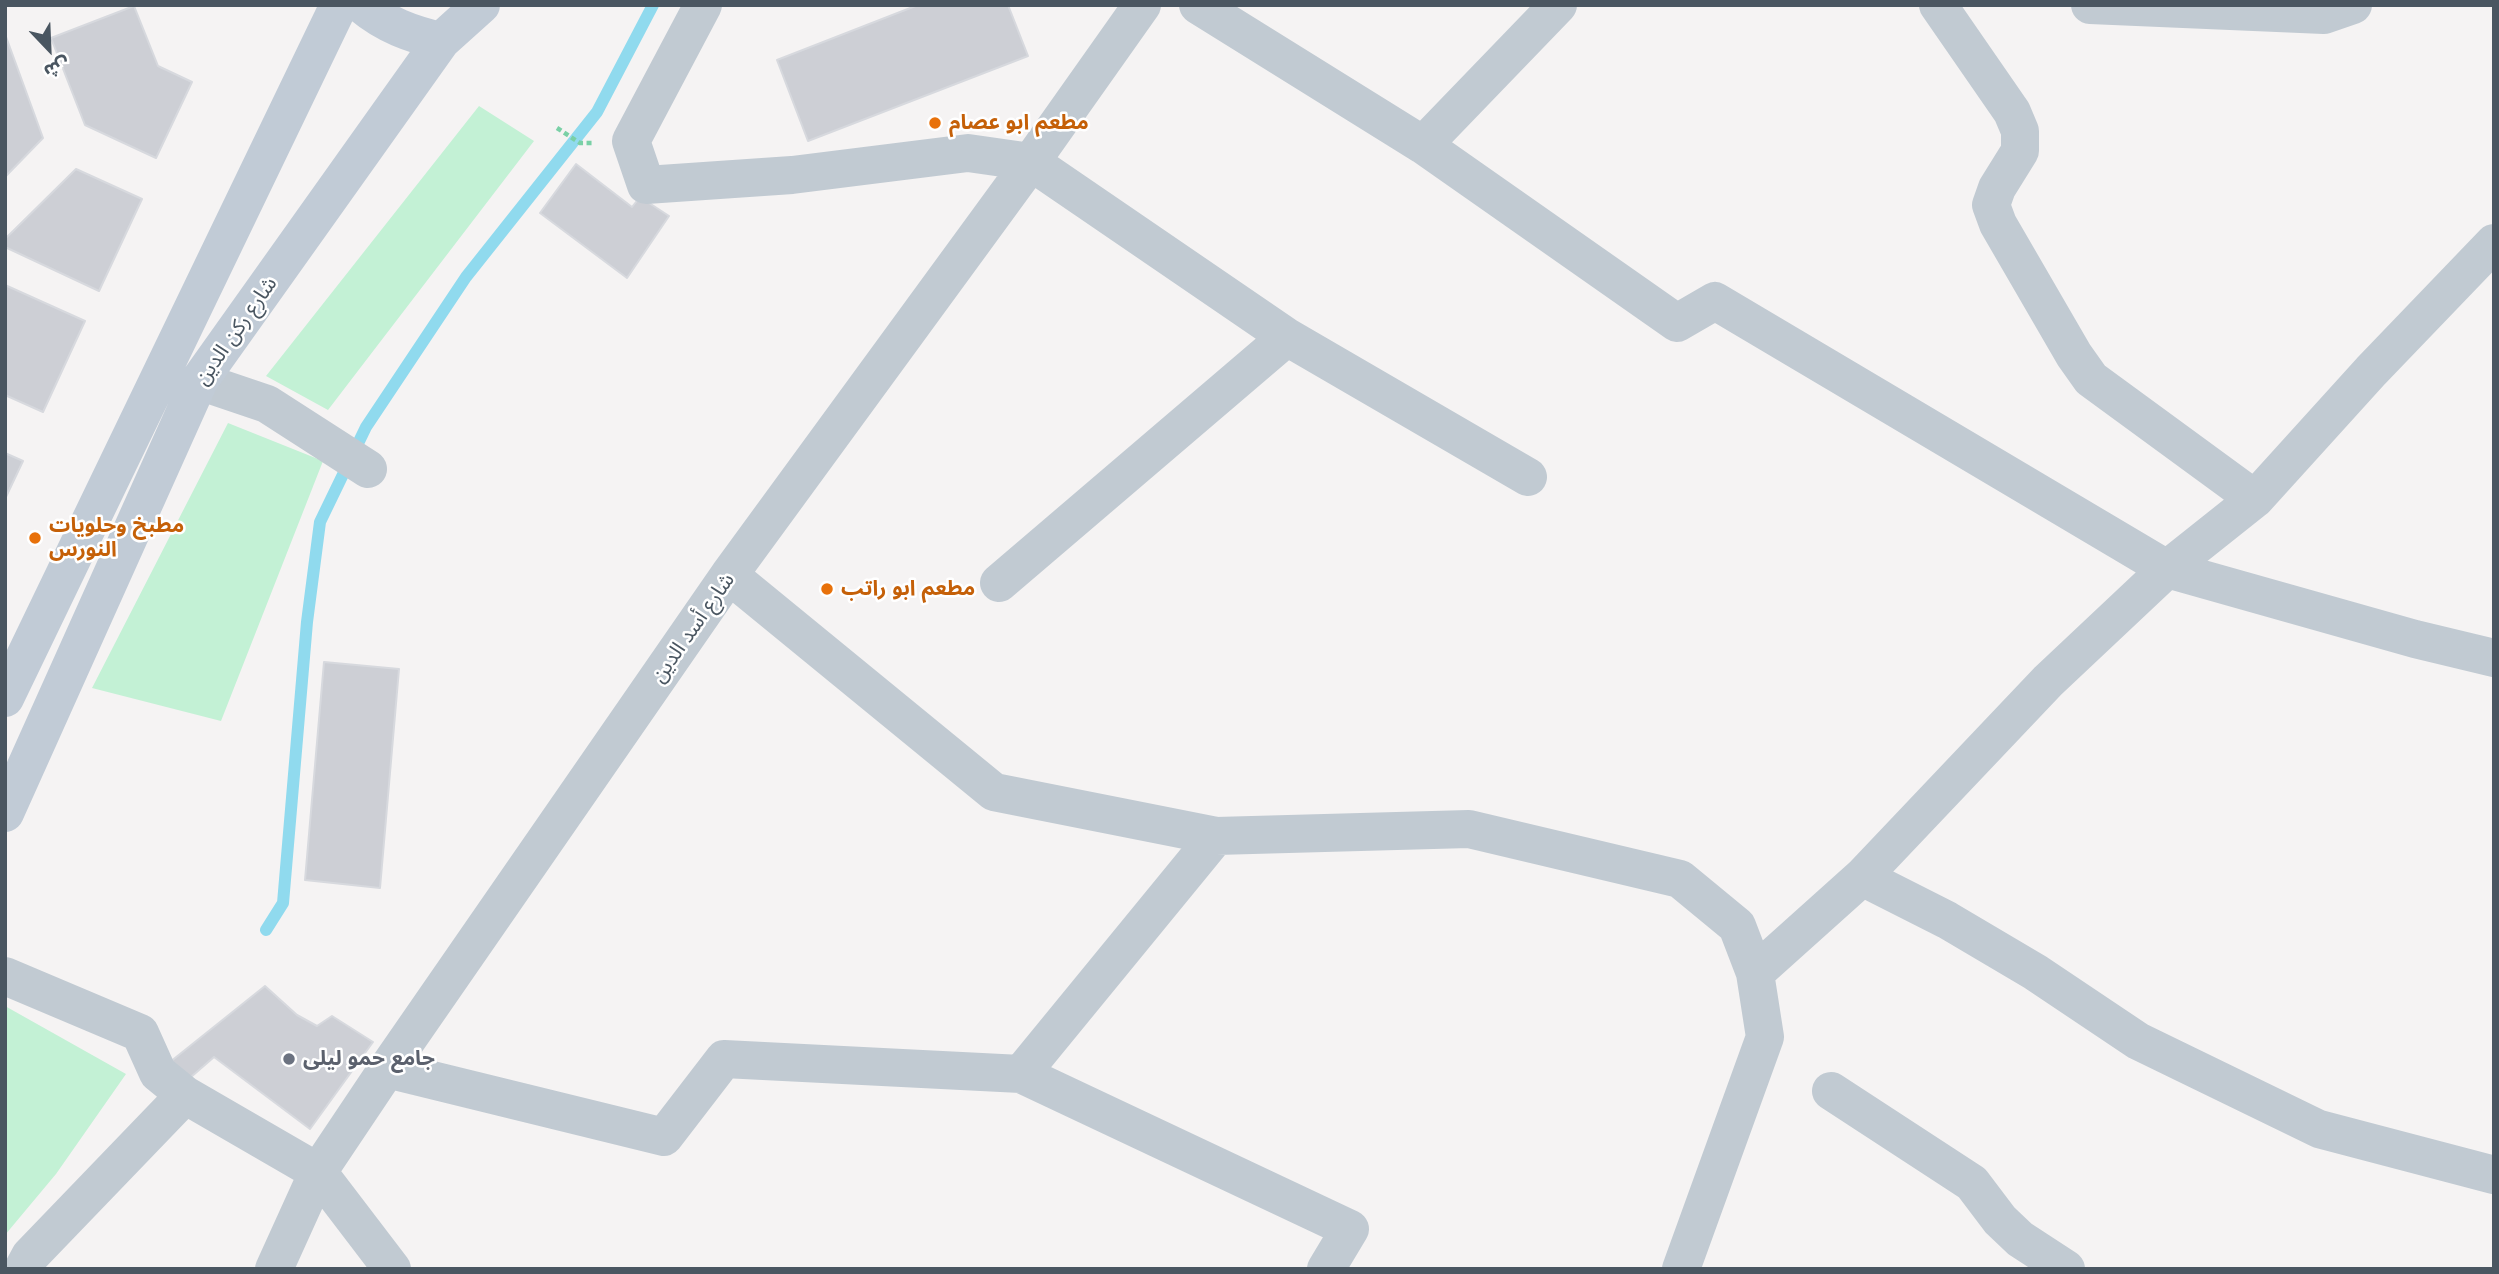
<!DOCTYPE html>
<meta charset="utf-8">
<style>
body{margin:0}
#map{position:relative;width:2499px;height:1274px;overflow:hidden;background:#f5f3f3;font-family:Quicksand,"Noto Sans Arabic",sans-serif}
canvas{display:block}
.frame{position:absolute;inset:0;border:7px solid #4a5661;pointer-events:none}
.north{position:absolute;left:14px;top:14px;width:70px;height:70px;-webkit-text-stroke:5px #fff;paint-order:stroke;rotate:157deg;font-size:19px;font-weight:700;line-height:28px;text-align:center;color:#4a5661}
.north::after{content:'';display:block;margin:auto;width:24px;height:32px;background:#4a5661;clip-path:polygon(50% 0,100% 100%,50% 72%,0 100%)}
</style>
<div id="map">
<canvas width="2499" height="1274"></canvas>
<div class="frame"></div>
<div class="north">ش</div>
</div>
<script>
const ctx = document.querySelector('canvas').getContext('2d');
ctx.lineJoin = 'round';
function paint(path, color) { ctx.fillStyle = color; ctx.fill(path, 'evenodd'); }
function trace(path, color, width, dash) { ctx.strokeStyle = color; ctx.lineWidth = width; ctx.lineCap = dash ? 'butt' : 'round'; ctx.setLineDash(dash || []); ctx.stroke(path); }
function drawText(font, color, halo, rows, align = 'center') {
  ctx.font = font + ' Quicksand,"Noto Sans Arabic",sans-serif'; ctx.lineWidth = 5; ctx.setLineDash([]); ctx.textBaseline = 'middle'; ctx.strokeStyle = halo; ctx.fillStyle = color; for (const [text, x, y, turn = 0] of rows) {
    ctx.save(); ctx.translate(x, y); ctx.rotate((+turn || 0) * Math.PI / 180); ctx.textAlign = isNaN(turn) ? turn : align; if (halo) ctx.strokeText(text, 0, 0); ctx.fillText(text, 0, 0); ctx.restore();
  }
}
paint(new Path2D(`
 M479,106L534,141L328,410L266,376Z
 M228,423L323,461L221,721L92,688Z
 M5,1006L126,1074L56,1174L5,1235Z`), '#c3f1d5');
trace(new Path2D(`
 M266,930L283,903L307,622L320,522L366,427L466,277L597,112L653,5`), '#90daee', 12);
const building = new Path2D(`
 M918,5H1008L1028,56L808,141L777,60Z
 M134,6L158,66L192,82L156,158L85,125L51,38Z
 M5,34L43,138L5,177Z
 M576,164L632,207L640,197L669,216L627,278L540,213Z
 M76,169L142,199L99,291L5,247V239Z
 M5,285L85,321L43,412L5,395Z
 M5,453L23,461L5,499Z
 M324,662L399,669L380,888L305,880Z
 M265,986L297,1015L317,1026L332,1016L373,1042L310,1129L214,1057L191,1077L170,1062Z`);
paint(building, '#cdcfd5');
trace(building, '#d7d9de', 2);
trace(new Path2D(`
 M557,128L580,143H593`), '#7ad0a6', 4.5, [5, 3.5]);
trace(new Path2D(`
 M703,5L631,141L646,185L792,175L968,153L1031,162L1287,337L1528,477
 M1198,5L1423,145L1558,5
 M1938,5L2012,112L2020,131V151L1997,188L1991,205L1998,224L2074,355L2091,379L2255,499
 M2090,5L2324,15L2353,5
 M1423,145L1677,323L1715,301L2167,569L2415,639L2494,658
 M199,381L267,404L368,469
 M729,575L994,792L1216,836L1469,829L1680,879L1737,926L1755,973L1765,1037L1681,1269
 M999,583L1287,337
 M1862,877L1947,920L2035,972L2138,1041L2319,1129L2494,1175
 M1755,973L1862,877L2048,681L2167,569L2255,499L2371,371L2494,243
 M5,976L140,1033L158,1073L185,1095L318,1172L392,1269
 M387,1069L664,1137L724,1059L1021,1074L1216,836
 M1021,1074L1350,1229L1326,1269
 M1831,1091L1972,1183L2000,1220L2020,1239L2066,1269
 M23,1269L30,1256L185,1095
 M274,1269L318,1172L387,1069L729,575L1031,162L1142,5`), '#c1cad2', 38);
trace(new Path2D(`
 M362,5C386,25 411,34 441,41
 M5,698L339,5
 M5,813L199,381L441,41L481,5`), '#c1cbd6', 38);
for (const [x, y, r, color] of [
 [935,123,7,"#e8710a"],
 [35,538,7,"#e8710a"],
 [827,589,7,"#e8710a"],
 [289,1059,7,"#6b7280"]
]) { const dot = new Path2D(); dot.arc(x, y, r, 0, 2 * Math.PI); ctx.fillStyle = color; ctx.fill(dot); trace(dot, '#fff', 2.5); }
drawText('bold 21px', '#c56008', '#fff', [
 ["مطعم ابو عصام",949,123],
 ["مطبخ وحلويات",49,526],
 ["النورس",49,550],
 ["مطعم ابو راتب",841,589]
], 'left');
drawText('21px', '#4a5661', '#fff', [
 ["شارع ركن الدين",236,331,-55],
 ["شارع أسد الدين",693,628,-55]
]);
drawText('bold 21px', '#5b616d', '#fff', [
 ["جامع حمو ليلى",303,1059]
], 'left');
</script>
